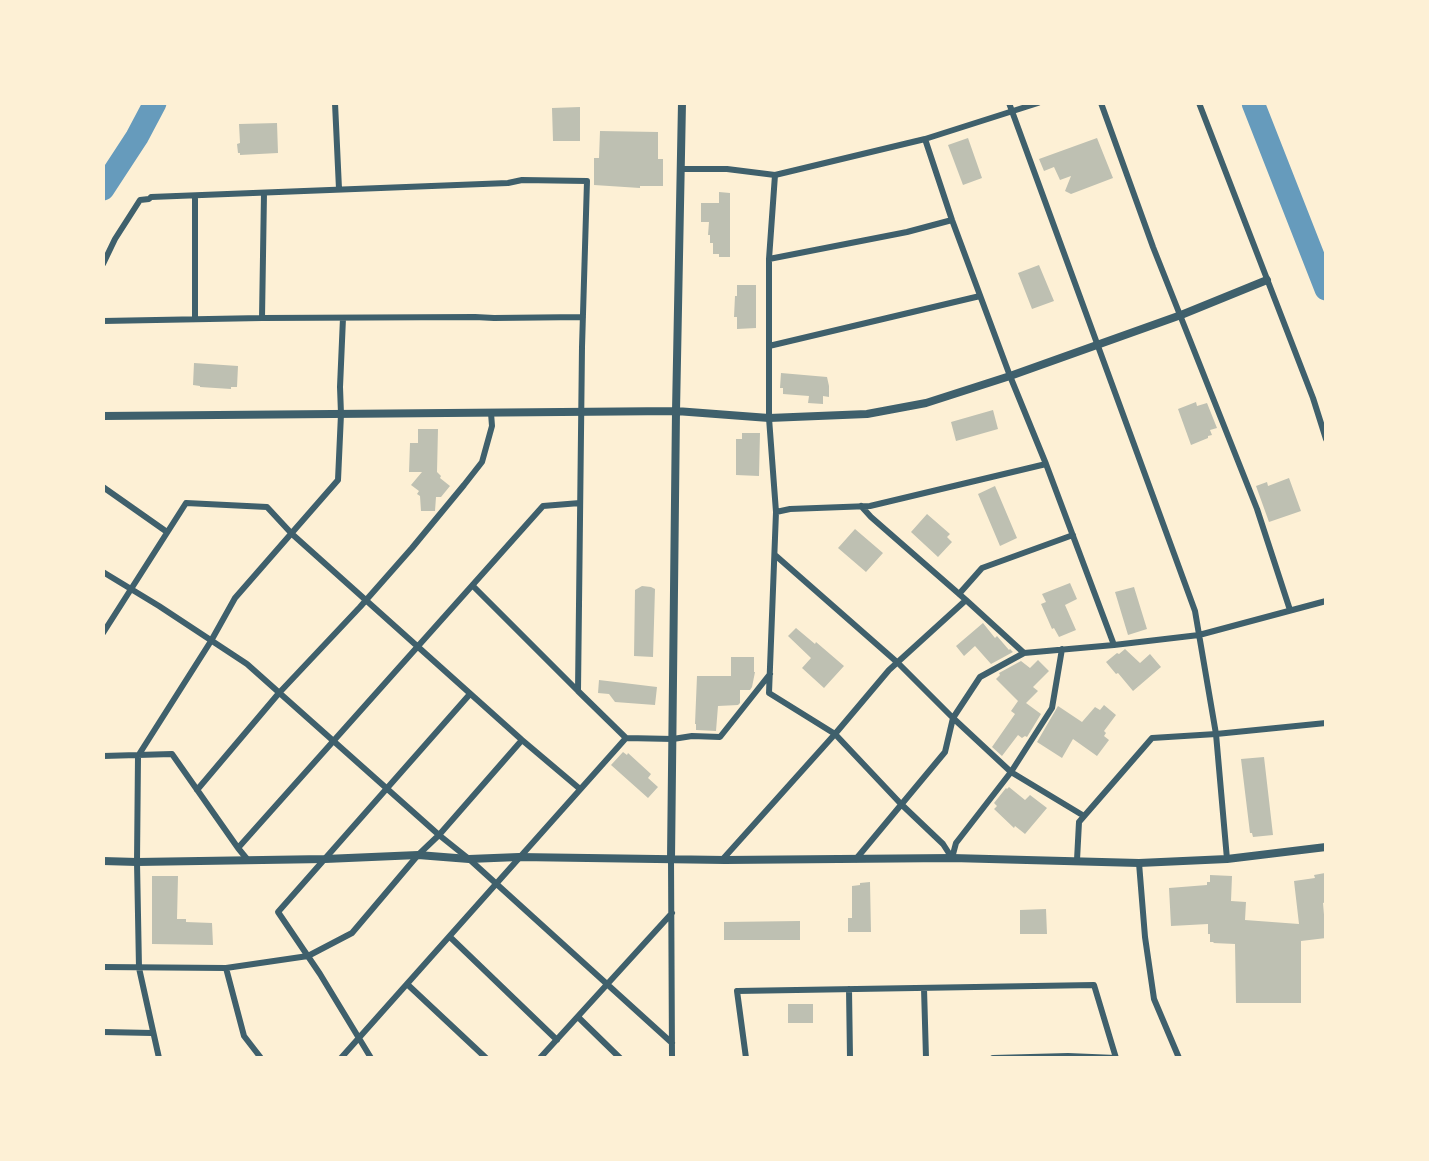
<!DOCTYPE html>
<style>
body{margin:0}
#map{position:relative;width:1429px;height:1161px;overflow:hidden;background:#fdf0d5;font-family:Arial,sans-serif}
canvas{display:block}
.frame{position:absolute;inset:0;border:105px solid #fdf0d5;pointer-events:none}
</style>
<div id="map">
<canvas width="1429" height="1161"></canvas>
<div class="frame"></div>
</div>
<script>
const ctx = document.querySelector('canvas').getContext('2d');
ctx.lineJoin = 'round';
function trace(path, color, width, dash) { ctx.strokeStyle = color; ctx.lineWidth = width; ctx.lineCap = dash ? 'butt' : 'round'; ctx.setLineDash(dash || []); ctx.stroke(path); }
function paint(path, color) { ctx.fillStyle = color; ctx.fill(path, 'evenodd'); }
trace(new Path2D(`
 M1253,103L1326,289
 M103,189L137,137L155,103`), '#669bbc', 23);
paint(new Path2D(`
 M580,107V141H553L552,108Z
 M277,123L278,153L240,155V153H238L237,144L240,143L239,124Z
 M600,131L658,132V159H663V186H640V188L594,185V158H599Z
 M968,138L982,178L963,185L948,145Z
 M1097,138L1113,178L1071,194L1065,191L1071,176L1060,180L1054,167L1044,171L1039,159Z
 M719,192L730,193V257H719V254H713V243H710V235H708L709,222H701V203H719Z
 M1039,265L1054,301L1032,309L1018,273Z
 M737,285H756V328L737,329V317H734L735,296H737Z
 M194,363L238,366L237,387H231V389L200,387V386L193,385Z
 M781,373L827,377L829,386V397L823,396V404L808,403L809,396L783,394V388H780Z
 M1196,402L1197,406L1207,403L1217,428L1210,430L1212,435L1208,436V438L1191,445L1178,409Z
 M993,410L998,429L956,441L951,422Z
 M418,429H438L437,472L441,476L440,478L450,486L441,497H436L435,511H421L420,496L417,494L419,491L411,485L422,472H409L410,443H418Z
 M742,433H760L759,476L736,475V439H742Z
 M1289,478L1301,511L1269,522L1256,486L1267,482L1268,486Z
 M995,486L1017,538L1000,546L978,494Z
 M927,514L950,534L947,537L952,542L938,557L911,532Z
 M855,529L883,553L866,572L838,548Z
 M1070,583L1077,599L1065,605L1076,630L1059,637L1054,628L1052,629L1041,604L1046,602L1042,594Z
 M642,586L651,587L655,589L653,657L634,656L635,590Z
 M1134,587L1147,629L1128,635L1115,592Z
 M983,623L995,638L997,636L1009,650L1010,649L1013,652L991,664L975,646L964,656L956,646Z
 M796,628L815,644L816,642L844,666L824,688L802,668L811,658L788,636Z
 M1125,649L1140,663L1150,654L1161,667L1133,691L1118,673L1116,674L1106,662L1117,653L1119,654Z
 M731,657H754V672H755L752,687L750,690H740V703L738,705L718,706L716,731L696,730V724H695L697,676H731Z
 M1038,660L1049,671L1033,687L1038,691L1026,703L1041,714L1027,737L1025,736L1022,738L1018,735L1002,756L992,747L1015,714L1011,711L1018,701L996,679L1000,675L999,673L1021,661L1030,668Z
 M599,680L657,687L655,705L615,702L609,694L598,693Z
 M1104,705L1116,715L1104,731L1106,733L1104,736L1109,740L1097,756L1073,739L1062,758L1037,742L1058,706L1082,722L1095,707L1100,710Z
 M623,752L627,755L628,753L651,774L648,778L658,787L648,798L611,765Z
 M1264,757L1273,835L1253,837L1252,833H1250L1241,759Z
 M1009,787L1025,800L1030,795L1047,808L1025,834L1015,826L1014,828L994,809L997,806L994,803L1006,788L1007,789Z
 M1325,873L1326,902L1323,903L1326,938L1301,941V1003H1236L1235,944L1213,943L1214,942H1210V934H1208V924L1171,926L1169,888L1207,885V882H1210V875L1232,876L1231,901L1246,902L1245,920L1299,924L1294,881L1315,878L1314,875Z
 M152,876H178L177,919H186V922L212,923L213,945L152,944Z
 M870,882L871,932H848V918H852V886L860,885V883Z
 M1046,909L1047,934H1020V910Z
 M800,921V940H724V922Z
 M788,1004H813V1023H788Z`), '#bec0b2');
trace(new Path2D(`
 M335,103L339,189
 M1009,103L1195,611L1216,734L1227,859
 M1101,103L1153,247L1257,509L1290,610
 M1199,103L1313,398L1326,439
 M925,139L952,220L1010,376L1046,464L1114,645
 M680,169H727L775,175
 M769,259L907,232L952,220
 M103,264L115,239L140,200L149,199L151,197L508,183L522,180L587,181L582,347L578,691L626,738L673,739L692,736L720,737L770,674
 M262,318L264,193
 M195,319V196
 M103,321L262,318L475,317L494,318L583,317
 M769,346L980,296
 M103,487L167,532
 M861,506L871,517L966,600
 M776,512L790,509L870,506L1046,464
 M775,555L898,663L953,718L1011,772L1084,816
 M103,572L159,606L247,664L439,835L469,859L672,1043
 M473,586L578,691
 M959,594L982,568L1073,535
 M103,633L186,503L267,507L292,534L522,740L580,789
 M103,756L172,754L238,848
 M197,790L279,693L360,607L412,548L464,485L482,462L492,426L491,413
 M952,858L943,844L901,804L835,734L769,693L776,512L769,418V259L775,175L925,139L1038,103
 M952,858L956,843L1011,772L1052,708L1062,649
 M247,859L238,848L543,506L580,503
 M671,859L672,1058
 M856,859L945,752L953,718L980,677L1024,653
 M722,860L835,734L889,670L966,600L1024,653L1114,645L1199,635L1326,601
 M1077,860L1079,822L1152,738L1216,734L1326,723
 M1139,863L1145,937L1154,999L1179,1058
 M450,937L557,1040
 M103,967L226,968L244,1036L261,1058
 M226,968L308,956L352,933L418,855L439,835L522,740
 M407,984L486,1058
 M924,988L926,1058
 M849,989L850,1058
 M578,1017L620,1058
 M103,1032L152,1033
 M159,1058L139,968L137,862L138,756L211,641L235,598L338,480L341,414L340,387L343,318
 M341,1058L626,738
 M371,1058L320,974L278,912L470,694
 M540,1058L672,913
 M746,1058L737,991L1094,985L1116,1058
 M993,1058L1068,1056L1116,1058`), '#3f606c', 6);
trace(new Path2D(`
 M103,416L676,411L769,418L867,414L926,403L1010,376L1181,315L1267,280
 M671,859L676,411L682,103
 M103,861L137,862L325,859L418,855L469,859L519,857L725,860L952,858L1139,863L1227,859L1326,847`), '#3f606c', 8);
</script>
